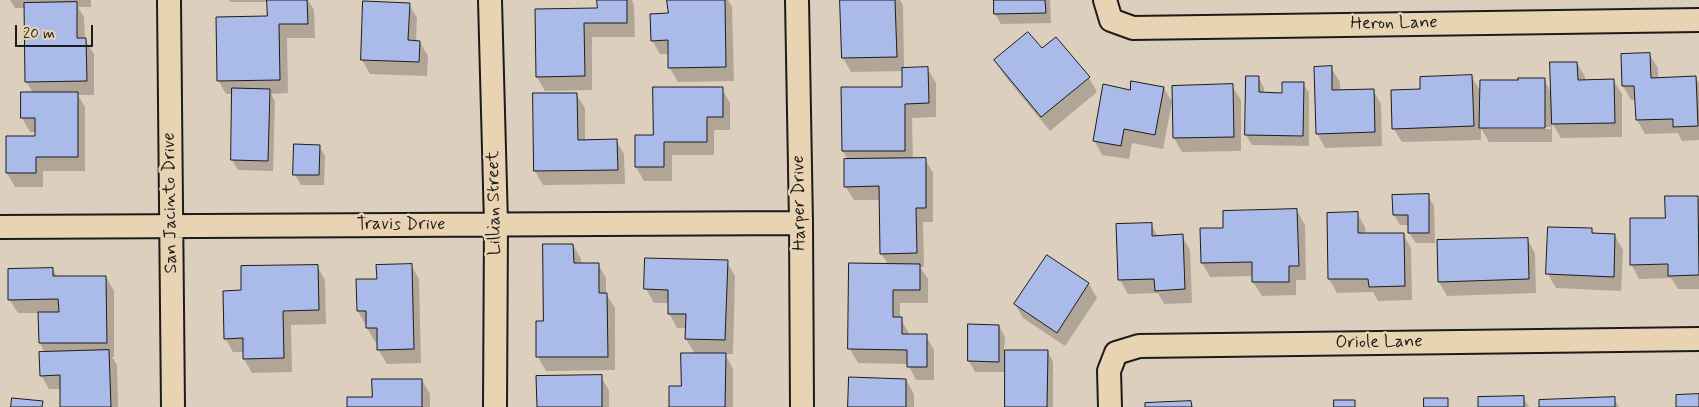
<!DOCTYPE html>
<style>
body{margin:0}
#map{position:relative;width:1699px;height:407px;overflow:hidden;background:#dccfbd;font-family:Mynerve,sans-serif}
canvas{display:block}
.scale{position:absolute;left:15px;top:25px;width:78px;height:22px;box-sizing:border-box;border:2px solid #1c1c1c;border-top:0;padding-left:6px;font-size:15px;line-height:18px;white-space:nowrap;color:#1c1c1c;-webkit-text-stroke:4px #e8d4b2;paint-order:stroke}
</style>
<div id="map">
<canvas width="1699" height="407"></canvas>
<div class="scale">20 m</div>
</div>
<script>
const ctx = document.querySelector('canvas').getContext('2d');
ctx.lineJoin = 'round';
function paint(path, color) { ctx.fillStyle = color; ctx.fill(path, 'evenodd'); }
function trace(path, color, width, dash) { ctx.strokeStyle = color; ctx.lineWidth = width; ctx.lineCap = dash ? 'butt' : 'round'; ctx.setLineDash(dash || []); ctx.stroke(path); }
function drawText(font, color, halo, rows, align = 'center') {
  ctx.font = font + ' Mynerve,sans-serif'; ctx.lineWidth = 5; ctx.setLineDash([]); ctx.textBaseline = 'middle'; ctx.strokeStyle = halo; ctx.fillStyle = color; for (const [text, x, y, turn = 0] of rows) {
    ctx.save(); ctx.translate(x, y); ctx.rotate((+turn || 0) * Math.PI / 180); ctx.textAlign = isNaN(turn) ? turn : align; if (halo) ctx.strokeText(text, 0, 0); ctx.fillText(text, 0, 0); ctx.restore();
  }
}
paint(new Path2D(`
 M10,0H91V7H78L84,17L85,40L94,54V95H78L85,107V171H43V187H15L7,173L36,137V132H30L22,118L33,93L26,81L25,8H15Z
 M229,0H308L314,10L315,38H287L288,93L271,94L275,101L273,171L238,170L232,160L234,94H226L218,80L268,17V2H231Z
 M598,0H632L634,5L635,37H592V90L545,91L537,77L536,10H598Z
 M669,0H728L732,7L734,81L678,82L670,68L669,54H660L652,40L669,14Z
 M842,0H900L903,5L904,69L927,68L936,83V117L912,118L913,159H925L933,173V222H923L924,267H920L928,279V303H900V318L909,333V336H926L934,350V380H916L908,364L858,363L850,349V265H888L881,253V200H854L845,186L848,160L843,151L842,89L904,88V71L851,72L843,58Z
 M995,0H1050L1051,23L1001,24L995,14Z
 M409,4L417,18L416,42H420L428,56L427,76L370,74L362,60Z
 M1056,38L1089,78L1097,92L1050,131L1004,75L995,61L1042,50Z
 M1649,54L1658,68V79L1696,78L1699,83V140L1682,141L1678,133L1645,134L1637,120L1636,100H1631L1623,86Z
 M1577,63L1585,77V81L1613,80L1622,94V137L1561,138L1552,123V142H1489L1481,128V140L1402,142L1393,128L1422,90L1471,76L1481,92L1544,80L1552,94ZM1487,127H1551V129H1487Z
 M1331,68L1340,82V91L1373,90L1381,104L1382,146L1325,148L1317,133Z
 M1258,77L1264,88V93L1283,94L1303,83L1309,93V146L1252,145L1246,135Z
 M1232,86L1241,100V151L1182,152L1174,138L1173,87Z
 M1164,88L1172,102L1163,149L1132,143L1129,159L1102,155L1094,140L1131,91Z
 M722,89L730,103V130H714V155H672V181H644L636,167L655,136Z
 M576,94L585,108V141L616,140L624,154L625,184L543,185L535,171Z
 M319,146L325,156L324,185H301L295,175Z
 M1393,196H1428L1434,206L1435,243H1416L1409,233V225H1400L1394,215Z
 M1697,197L1699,200V289H1678L1671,278L1639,279L1631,264L1666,219Z
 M1297,211L1305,225L1306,280H1296V295L1262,296L1253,282V276L1210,277L1202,263L1201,229H1224Z
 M1357,213L1365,227L1366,235L1403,234L1411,248L1412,300L1378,301L1373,292L1337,293L1329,279Z
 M1151,224L1158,237L1182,236L1190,250L1192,303L1164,304L1158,293L1128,294L1120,280Z
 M1591,229L1595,235L1615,236L1623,250L1621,291L1556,288L1548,274Z
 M1527,239L1535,253L1536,293L1447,296L1439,282Z
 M573,245L581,259V264H598L606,278V294L615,308V370L546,371L538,357L544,322Z
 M1047,257L1089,284L1097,298L1065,346L1023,318L1015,304Z
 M727,262L735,276L733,354H725L733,369V407H670L682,387L695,354L686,339V328H677L669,313V303H654L646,289Z
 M411,265L419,279L421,363L387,364L378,349V342H375L358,311L378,280Z
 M317,266L325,280L326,324L291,325L292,372L252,373L244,359V352H233L225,338L243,291Z
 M53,269L57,277H106L114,291V357H112L117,365L118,407H62L61,389H49L41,375L45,353L40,343L39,313H18L9,299Z
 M970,326H999L1005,337L1004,351H1047L1053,361V407H1006V372H975L969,361Z
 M601,376L609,391V407H538Z
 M422,380L430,394V407H348Z
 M906,380L914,394V407H849Z
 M1523,397L1529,407H1479Z
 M1614,399L1619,407H1540Z`), '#0003');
const building = new Path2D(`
 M267,0H307L308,24H279L280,80L217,81L216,17L267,16Z
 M597,0H627V23H584L585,76L536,77L535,9L597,8Z
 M667,0H725L726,67L668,68V40L651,41L650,14L668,13Z
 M840,0H895L897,57L842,58Z
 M994,0H1045L1046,13L994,14Z
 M363,1L410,3L408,40L420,41L419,62L361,60Z
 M77,2V38H86L87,81L25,82L24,3Z
 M1028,32L1042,48L1056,37L1090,77L1041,117L994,60Z
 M1650,53L1651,78L1696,76L1698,126L1673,127V119L1636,120L1634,86H1622L1621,54Z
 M1550,62H1577L1578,80L1614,79L1615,123L1552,124Z
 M1332,66V90L1374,89L1375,132L1316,134L1314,67Z
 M928,67L929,103L905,104V151H842L841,87H902V68Z
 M1472,75L1474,126L1392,129L1391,90L1420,89V77Z
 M1246,76H1259V92L1282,93V82H1304L1303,136L1245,135Z
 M1518,78H1545V128H1479L1480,80H1518Z
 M1131,81L1164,87L1155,135L1124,129L1121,146L1093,141L1103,84L1130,90Z
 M1233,84L1234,137L1173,138L1172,86Z
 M653,87H723V117H707V142H664V167H635V135H653Z
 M232,88L270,89L268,161L231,160Z
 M21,92H78V157H36V173H6V136H35V118H21Z
 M533,93H577L578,140L617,139L618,170L534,171Z
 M294,144L320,145L319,175H293Z
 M926,158V208H916L917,253L880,254L879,186L844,187V159Z
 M1429,194V233H1408V215H1393L1392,195Z
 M1665,196H1698L1699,275L1668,276V264L1630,265V218H1665Z
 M1297,209L1299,266H1289V282H1252V262L1201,263L1200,228H1223V211Z
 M1358,212V233H1404L1405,286L1369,287L1368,279H1328L1327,213Z
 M1152,223V236L1183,234L1185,289L1155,291L1154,279L1118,280L1116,224Z
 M1548,227L1592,228V233L1615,234L1614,277L1546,274Z
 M1528,238L1529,279L1438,282L1437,240Z
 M543,244H573L574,263H599V293H607L608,357H536V321H543Z
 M1047,255L1089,283L1057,333L1014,304Z
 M645,258L728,260L725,340L685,339L686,314H668V290L644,289Z
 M849,263L920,264V290H893V317H902V334H927V367H907V350L848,349Z
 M412,264L414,349L377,350V328H366V311H357L356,279H377L376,265Z
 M318,265L319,310L283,311L284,358L243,359V338L224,339L223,291L241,290V266Z
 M53,268V276H106L107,343H39L38,312H59L58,299L8,300V269Z
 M968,324L999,325V362L968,361Z
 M109,350L111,407H60V375L40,376L39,352Z
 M1005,350H1048L1047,407H1005Z
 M681,353H726L725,407H669V386H681Z
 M602,375V407H537L536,376Z
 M849,377L906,379V407H848Z
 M372,379H422V407H347V397H372Z
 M1699,394V407H1676V395Z
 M1524,396V407H1478V397Z
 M1615,397V407H1539V400Z
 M12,398L43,401L42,407H11Z
 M1424,398H1448V407H1424Z
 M1334,400H1355V407H1334Z
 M1191,401L1192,407H1145V403Z`);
paint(building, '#aabae9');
trace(building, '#1c1c1c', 1);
const street = new Path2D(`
 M169,0L173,407
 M490,0L496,224L495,407
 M797,0L801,223L802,407
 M1105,0L1111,20L1133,28L1699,20
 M0,227L801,223
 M1110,407L1109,371L1116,353L1139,346L1699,339`);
trace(street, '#1c1c1c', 26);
trace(street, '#e8d4b2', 22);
drawText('18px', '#1c1c1c', '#e8d4b2', [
 ["Heron Lane",1394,24,-1],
 ["San Jacinto Drive",171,203,-91],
 ["Lillian Street",495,203,-91],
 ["Harper Drive",800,203,-91],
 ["Travis Drive",401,225],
 ["Oriole Lane",1379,343,-1]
]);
</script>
